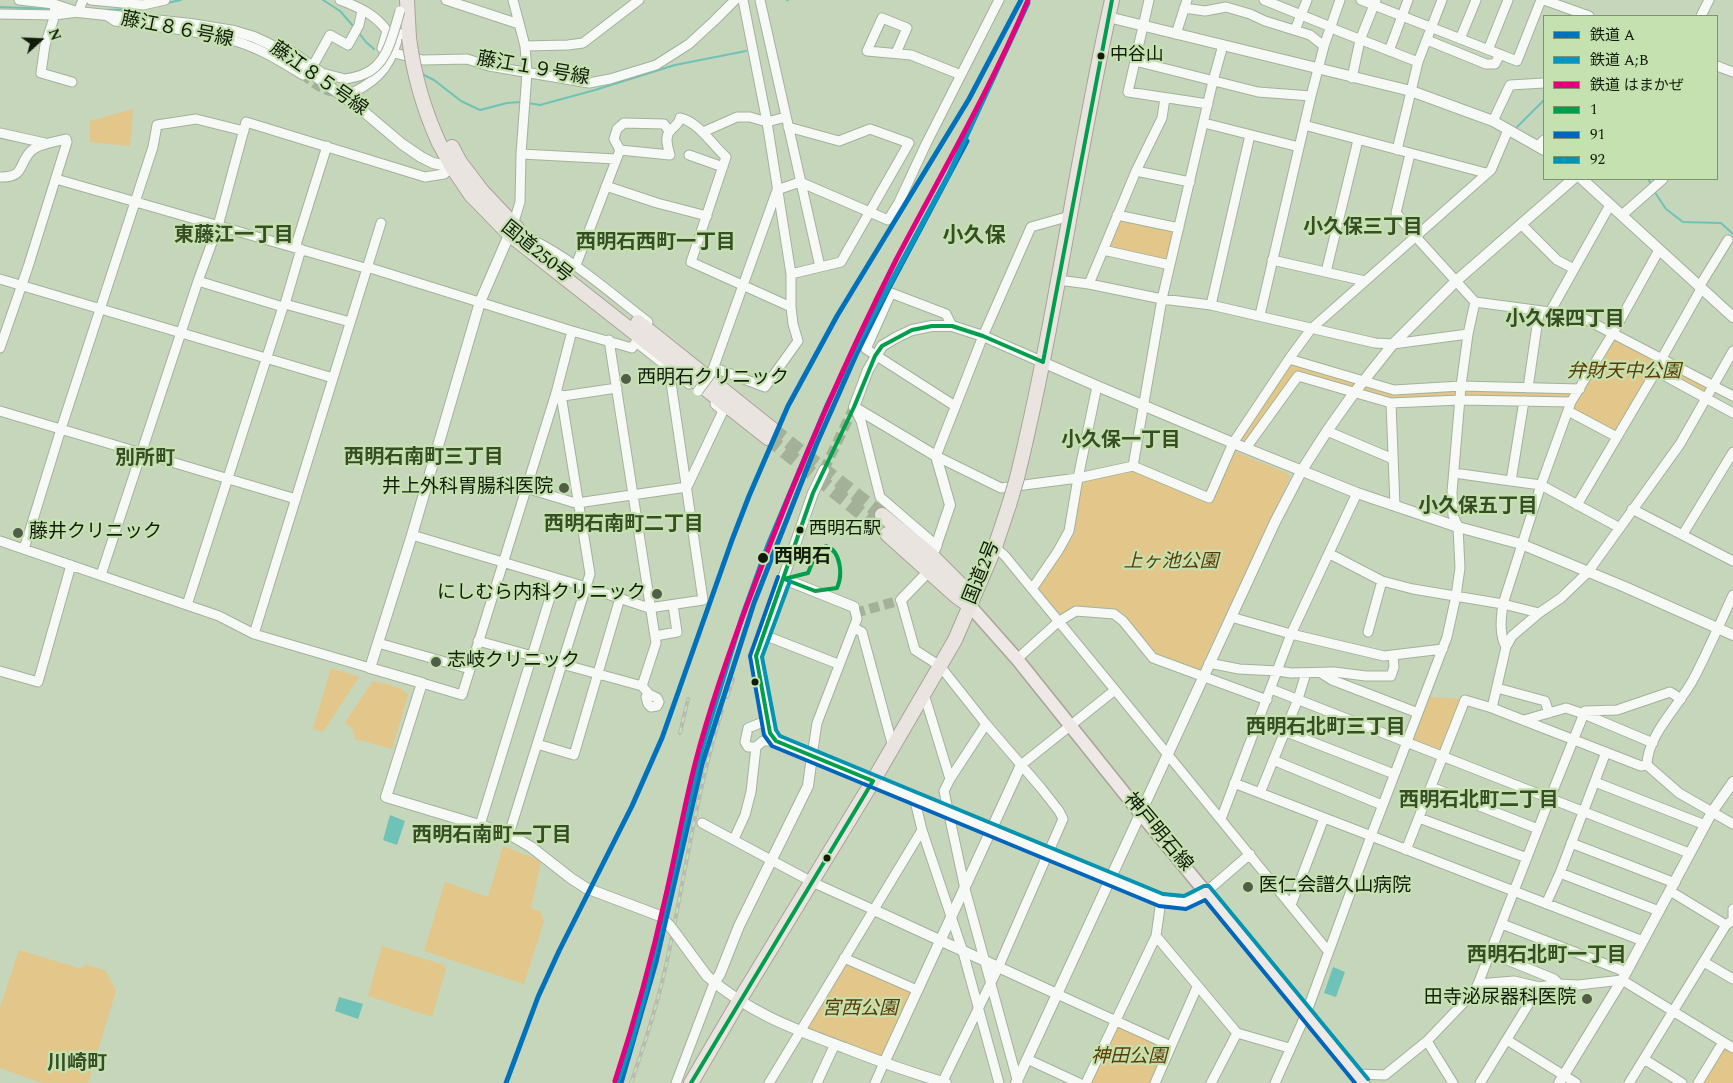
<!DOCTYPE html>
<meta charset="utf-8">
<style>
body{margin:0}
#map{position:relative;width:1733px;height:1083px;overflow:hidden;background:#c6d6bb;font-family:Spectral,"Noto Sans JP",serif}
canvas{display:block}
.legend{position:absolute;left:1543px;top:15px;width:175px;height:165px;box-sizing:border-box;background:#c5e1b0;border:1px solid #7d926e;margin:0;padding:6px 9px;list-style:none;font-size:15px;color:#121c0a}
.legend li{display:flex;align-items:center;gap:10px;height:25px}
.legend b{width:25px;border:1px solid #7d926e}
.north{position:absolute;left:15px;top:15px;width:50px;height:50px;-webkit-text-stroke:4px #c5e1b0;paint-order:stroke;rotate:70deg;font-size:14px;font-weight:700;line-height:20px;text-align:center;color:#121c0a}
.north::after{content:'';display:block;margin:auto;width:18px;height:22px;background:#121c0a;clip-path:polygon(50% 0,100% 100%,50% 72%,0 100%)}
</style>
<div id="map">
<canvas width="1733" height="1083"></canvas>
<ul class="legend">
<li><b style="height:6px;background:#0072bc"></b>鉄道 A</li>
<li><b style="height:6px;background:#0496c2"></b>鉄道 A;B</li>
<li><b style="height:6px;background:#e5007d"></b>鉄道 はまかぜ</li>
<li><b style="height:6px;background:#019f4d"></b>1</li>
<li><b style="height:6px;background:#0065bd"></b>91</li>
<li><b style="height:6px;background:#0394b1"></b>92</li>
</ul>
<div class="north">N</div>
</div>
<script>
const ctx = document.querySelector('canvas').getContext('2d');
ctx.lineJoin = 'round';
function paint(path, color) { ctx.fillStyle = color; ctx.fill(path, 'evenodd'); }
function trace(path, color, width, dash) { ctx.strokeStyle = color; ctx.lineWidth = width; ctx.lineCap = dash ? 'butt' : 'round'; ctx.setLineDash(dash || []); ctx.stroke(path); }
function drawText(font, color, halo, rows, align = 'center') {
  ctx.font = font + ' Spectral,"Noto Sans JP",serif'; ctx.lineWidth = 4.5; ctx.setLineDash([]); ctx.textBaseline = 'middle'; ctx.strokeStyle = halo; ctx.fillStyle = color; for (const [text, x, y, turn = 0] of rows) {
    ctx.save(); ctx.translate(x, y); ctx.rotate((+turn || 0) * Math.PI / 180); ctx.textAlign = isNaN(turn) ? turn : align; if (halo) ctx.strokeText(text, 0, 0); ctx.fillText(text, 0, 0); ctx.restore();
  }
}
paint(new Path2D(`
 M133,109L130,146L90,142V121Z
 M1120,218L1175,231L1168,260L1109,248Z
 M1615,338L1707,385L1704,392L1656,368L1616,434L1572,411Z
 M1291,364L1355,381L1350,389L1294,374L1249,439L1245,442L1242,440L1241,436Z
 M1368,385L1458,389V397L1393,401L1363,392Z
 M1463,388L1575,391L1569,399L1462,397Z
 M1236,452L1289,474L1290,478L1200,669L1197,671L1157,654L1121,611L1076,606L1063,614L1058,612L1039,590L1040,585L1074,535L1082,484L1086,481L1132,471L1210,504L1232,453Z
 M331,668L359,677L323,732L313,729Z
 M373,681C383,684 403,686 408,695L392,749L355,739L354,731L345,722Z
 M1429,697L1463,699L1442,752L1415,741L1413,738Z
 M503,846L541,861L531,908L540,911L544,921L524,984L424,951L445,882L488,897Z
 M382,946L444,965L446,969L432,1017L368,996Z
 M19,950L82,969L85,964L106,971L116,991L88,1083H42L0,1068V1008Z
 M848,963L912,993L882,1057L808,1030L807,1026L844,964Z
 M1118,1026L1163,1046L1164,1050L1149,1083H1092L1091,1081L1115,1027Z
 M1725,1048L1733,1053V1083H1699L1721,1049Z`), '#e3c689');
paint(new Path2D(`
 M390,815L405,821L397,845L383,840Z
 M1333,967L1345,972L1336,997L1324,993Z
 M339,997L363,1004L358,1019L335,1011Z`), '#6fc2b7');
trace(new Path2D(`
 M323,0L340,11L354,27
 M787,0H788
 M167,3L181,0
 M0,7L53,9
 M105,10L137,9
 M359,33L366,42L374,49
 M420,73L434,80L461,101L480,110L507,103L521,102
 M528,103L540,105L595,90L675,65L746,51
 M1517,127L1544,100
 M1648,179L1651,184
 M1654,191L1666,209L1683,222L1721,223L1733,234`), '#6fc2b7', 2);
trace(new Path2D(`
 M303,75C323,91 328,94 354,92`), '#a2b198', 9, [9, 4.5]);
trace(new Path2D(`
 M824,470L854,407
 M855,613L901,600`), '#a2b198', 10, [10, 5]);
trace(new Path2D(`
 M772,429L882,515
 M768,438L887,534`), '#a2b198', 14, [14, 7]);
const minor = new Path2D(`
 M19,0L54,4L75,11
 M91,0L143,5L165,0
 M340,0C359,7 376,15 387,31L382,48L394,53L423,60L467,59L489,66L589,83L610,79L656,65L689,44L714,21L735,0
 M446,0L519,24
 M760,0L820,267
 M1149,0L1128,92L1208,104
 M1264,0L1331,27L1336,30L1418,62
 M1361,0L1517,61L1541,0
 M1544,0L1589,16
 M54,4L55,15L45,45L41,73L72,82
 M1184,8L1205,11L1226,7L1250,14L1265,21L1310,35L1324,46
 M78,12L83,0
 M0,14L55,15L78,12
 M106,15L115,21C155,27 198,30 238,42C261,49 282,62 303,75
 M1701,16L1709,0
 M1295,30L1307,0
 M1176,34L1187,0
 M1460,39L1476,0
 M1427,40L1486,64H1495L1500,54
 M525,46L568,45L583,43L639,0
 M278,47L294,53L322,73L345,79
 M1488,50L1508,0
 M1389,51L1408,0
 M896,53L907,28L882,18L867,51L911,55L961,75
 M1135,61L1258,92L1311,96
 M315,62L330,35L348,45L359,25L362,10
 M1717,66L1733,72
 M1352,78L1360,40L1376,0
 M354,92C382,78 392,62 399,33
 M1493,121L1510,85L1544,83
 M1204,123L1299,147
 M1304,125L1486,173
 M788,127L839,141L870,129L909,143L841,262L791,274
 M703,132L737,117H750L767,122L786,117
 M0,133L45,143
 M1538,146L1544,140
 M620,150L670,155C668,148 664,137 670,131C675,125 678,126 680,118C699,122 712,145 726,157L691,262L791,307
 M620,150L614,139L617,129L624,123L664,124L669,131
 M1397,150L1418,62L1442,0
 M521,154L616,159
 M1410,154L1396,213L1416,237L1475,302L1550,312L1587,320L1733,396
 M689,155L723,167
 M1136,171L1190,182
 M0,177C25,178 18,164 31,151C40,143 55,142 66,139L67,142L28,267L0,348
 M56,179L365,268L367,267L572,331L632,348L636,342L689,384
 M606,186L657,203L707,216
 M777,190L800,182L888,220L899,202L926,144L999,0
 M1117,215L1179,228
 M1622,215L1663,179
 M1070,216L1031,227L983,336L936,456L1001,488L1078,478L1133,466L1209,498L1233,443L1289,359L1311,329L1491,170L1508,130
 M1521,224L1557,260L1574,269
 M513,225L520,202L521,154L527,73L525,46L513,0
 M531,239C575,261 609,292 648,322
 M295,248L327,146
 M1103,250L1170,265
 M1272,260L1365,281
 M576,265L620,150
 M1326,272L1358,140
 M0,279L333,378
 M1058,280L1089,284L1162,299L1211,305L1375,343L1393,344L1468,334
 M198,281L283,307
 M1089,284L1136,171L1162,118L1165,98
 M1699,287L1728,240
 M285,304L350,322
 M1211,305L1250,135
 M1550,312L1610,205
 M1260,315L1311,96L1324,46L1340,0
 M952,326L946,314L891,293L866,349L955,406
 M609,340L656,643L642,686
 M1662,358L1701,289
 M1289,359L1394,390L1461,386L1580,389
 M712,372L720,370L765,387L798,341L793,324L791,307V274L767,122L743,0
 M712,372L776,193
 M1528,388L1539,312
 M556,393L563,396L617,388
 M1524,401L1511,481L1541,485L1620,528
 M1391,403L1395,506
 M854,407L861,421L880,497L937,546
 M0,411L296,499
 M1568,411L1617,437
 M1327,431L1393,459
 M1246,448L1298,376L1391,403L1460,400L1571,402
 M1133,466L1162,299L1213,81L1223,45
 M1454,473L1511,481
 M687,487L723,411L715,404
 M526,488L572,502L577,503L687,487
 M1577,505L1656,371L1733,413
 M1632,509L1733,561
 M1683,534L1733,452
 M412,535L586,587L649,608L703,600L669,369
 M0,541L219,616L254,634L370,668
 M995,547L1005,556L1115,690L1021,765
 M24,549L61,429L153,147L157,125L196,119L244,131
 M1330,554L1382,581L1413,589L1503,604L1539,613
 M101,575L198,281L218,226L246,122L425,177L444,174L452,167
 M1032,589L1058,551L1069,531L1078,478L1097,386
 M1733,595C1720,623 1708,651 1694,678C1680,705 1647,735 1647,765L1679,793L1733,824
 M901,600L915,650L940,666L986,724L1041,788L1059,811L1063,819L998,968L942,1083
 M187,605L283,307L285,304L301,249
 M1231,617L1291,634L1384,656L1443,649
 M854,628L862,632L893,747
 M1368,632L1382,581
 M254,634L381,223
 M764,635L838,664
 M655,636L677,632L673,605
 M478,641L642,686L649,694L657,698L659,702L657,706L651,707L648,704L646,697L648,693
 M378,643L470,669
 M1506,647C1499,634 1501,618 1503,604L1541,485L1571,402L1613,333L1659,250
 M1017,659L1058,622L1076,611L1114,614L1123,621L1153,658L1267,700
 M1209,663L1239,669L1278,671L1291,673L1334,672L1366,676H1391L1394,667L1393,655
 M0,671L38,682L71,565
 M1321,673L1332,680L1418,713
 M422,683L462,695L556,393L572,331
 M1497,688L1545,701L1549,713
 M1271,689L1689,853
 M1115,690L1328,951
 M924,694L950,779
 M1492,708L1641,766L1647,765
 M768,720L748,728L745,742L748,747H756L763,741H776
 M1524,720L1566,708L1584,714L1653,743
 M986,724L950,779L944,791L965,889L1018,1083
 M1284,731L1394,774
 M537,744L574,755L620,598
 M812,756L817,723L857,619L854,607
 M1273,760L1382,805
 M1595,782L1705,825
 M1234,783L1643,941
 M1431,787L1538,829
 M1260,793L1298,699L1306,673
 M914,797L922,830L963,952L999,1083
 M1419,818L1527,858
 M1221,819L1291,634L1357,493
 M702,823L812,882L874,910
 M480,825L556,578
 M509,834L590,574L562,401L556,393
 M734,839L745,815L751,792L756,747
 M1571,843L1675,883
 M1406,850L1465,700L1492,708L1506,647L1512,636L1539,613L1561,598L1588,572L1680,444L1733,351
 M1560,873L1659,911
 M1670,891L1726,925
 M1206,892L1250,854
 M1161,900L1156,936L1237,1033L1289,1048
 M1546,904L1560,873L1606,752
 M1291,905L1324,818
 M1502,924L1626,972
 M1490,953L1554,979L1559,984
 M844,958L917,990
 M1704,962L1733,979
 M1478,984L1514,981L1539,987L1559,984L1578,985L1622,980L1733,1048
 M1057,994L1171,1046
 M1507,1040L1576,1083
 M1427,1041L1453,1083
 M1027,1059L1079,1083
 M1644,1059L1682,1083
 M1356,1074L1385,1075L1427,1041L1473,993L1478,984L1550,798L1585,711L1617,710L1670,692L1681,699
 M676,1083L714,983
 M769,1083L922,830
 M817,1083L835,1044
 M875,1083L884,1063
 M1086,1083L1156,936
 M1155,1083L1197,987
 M1211,1083L1237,1033
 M1275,1083L1306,1014L1371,836L1447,637L1456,596L1460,568L1458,527L1453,515L1452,492L1461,386L1468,334L1475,302
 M1480,1083L1539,987
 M1629,1083L1726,925L1733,920V909
 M1698,1083L1723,1042`);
const tertiary = new Path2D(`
 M78,12L191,24L234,31L254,37L271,45L300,65L363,111L402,144L421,157L433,163L452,167L455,166
 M1108,17L1411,91L1493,121L1544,150
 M1582,179L1733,317
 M512,228L480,302L412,535L370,668L422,683L386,797L509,834L531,847L572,879L586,888
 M931,555L935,549L950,505L936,456L854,407L868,370L882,346L897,337L912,330L932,326H952L983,336L1097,386L1233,443L1357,493L1458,527L1521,544L1625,587L1733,635
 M784,579L854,607
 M901,600L928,572
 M770,733L756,656L813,493L824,470
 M873,781L914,797L992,831L1161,900C1183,904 1187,905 1206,892
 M874,910L1057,994
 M707,976C749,1013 794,1029 845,1048C878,1061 912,1073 946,1083
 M714,983L720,974L739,926L808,786L812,756
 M884,1063L1021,765
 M1016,1083L1275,522L1302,470L1327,431L1354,393L1393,344L1456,281L1573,179
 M1559,1083L1622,980L1712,812L1733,782`);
const secondary = new Path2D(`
 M770,733L776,741L873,781`);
const primary = new Path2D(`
 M970,606L1017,659L1141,814L1363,1083`);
const trunk = new Path2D(`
 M407,0L409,38
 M439,143L452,167L471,195L509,234L768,438
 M452,147L460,162L482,191L517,228
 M638,322L772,429
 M1017,478C1056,320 1076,159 1112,0
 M882,515L931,555L964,588L970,606
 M887,534L956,596L970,606
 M691,1083L739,1001L873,781L955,640L995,547L1009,505`);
trace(minor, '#a4b19c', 11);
trace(tertiary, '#a4b19c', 12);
trace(secondary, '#a4b19c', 14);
trace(primary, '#a9a398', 15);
trace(trunk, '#a9a398', 16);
trace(minor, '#f6f9f5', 9);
trace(tertiary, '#f6f9f5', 10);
trace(secondary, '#f6f9f5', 11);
trace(primary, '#eee9e6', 12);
trace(trunk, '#eae4e0', 14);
const rail = new Path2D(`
 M727,697L733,679
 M680,733L688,699
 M631,1083C644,1046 656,1009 665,970C684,884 695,796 722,711`);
trace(rail, '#b7bbb3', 4);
trace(rail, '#c5e1b0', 2, [5.5]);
const minorBridge = new Path2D(`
 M345,79C351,78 358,77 364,74C388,65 393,33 400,11
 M698,391L712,372`);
const tertiaryBridge = new Path2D(`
 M586,888L660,916L670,926L707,976`);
const trunkBridge = new Path2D(`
 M409,38C414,76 423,108 439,143
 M1009,505L1017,478`);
trace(minorBridge, '#a4b19c', 11, []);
trace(tertiaryBridge, '#a4b19c', 12, []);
trace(trunkBridge, '#a9a398', 16, []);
trace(minorBridge, '#f6f9f5', 9);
trace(tertiaryBridge, '#f6f9f5', 10);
trace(trunkBridge, '#eae4e0', 14);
trace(new Path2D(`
 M1043,362L1112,0
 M826,546C841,551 843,575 837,588L815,591L784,579L808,573L817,551Z
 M873,781L776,741L770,733L756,656L813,493L854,407L875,356L882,346L912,330L932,326H952L983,336L1043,362
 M691,1083L873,781`), '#019f4d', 4);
trace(new Path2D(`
 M778,577L750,656L764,735L772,746L1159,906L1186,909L1205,900L1355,1083`), '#0065bd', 4);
trace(new Path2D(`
 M790,581L762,657L776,730L780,736L1163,894L1184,896L1204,886H1209L1368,1079`), '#0394b1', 4);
trace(new Path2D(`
 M506,1083L538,997L559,951L632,806L662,738L732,540L749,496L788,406L837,316L969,99L1021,0
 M621,1083L656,962L702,764L754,603L817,443L856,355L890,286L967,141`), '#0072bc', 5);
trace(new Path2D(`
 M617,1083L632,1040L646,989L701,751L742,617L768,545L828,403L859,341L948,176L1028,3`), '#0496c2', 5);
trace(new Path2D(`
 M615,1081C635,1020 652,958 666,895C676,852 684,807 695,764C711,702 733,641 756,581C797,472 843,365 896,260C941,174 990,90 1028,0`), '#e5007d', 5);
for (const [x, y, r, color] of [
 [1101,56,4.5,"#121c0a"],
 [626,379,6,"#515d48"],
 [564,488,6,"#515d48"],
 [800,530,4.5,"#121c0a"],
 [18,533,6,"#515d48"],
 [763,558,6,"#121c0a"],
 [657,594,6,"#515d48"],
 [436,662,6,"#515d48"],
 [755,682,4.5,"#121c0a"],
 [827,858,4.5,"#121c0a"],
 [1248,887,6,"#515d48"],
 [1587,999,6,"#515d48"]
]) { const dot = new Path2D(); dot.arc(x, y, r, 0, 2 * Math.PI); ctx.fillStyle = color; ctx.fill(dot); trace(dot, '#c5e1b0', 2); }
drawText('18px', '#121c0a', '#c5e1b0', [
 ["中谷山",1110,56],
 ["西明石駅",809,530]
], 'left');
drawText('19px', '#121c0a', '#c5e1b0', [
 ["藤江８６号線",177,31,11],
 ["藤江１９号線",533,70,10],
 ["藤江８５号線",318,80,35],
 ["国道250号",536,253,39],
 ["国道2号",983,573,-68],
 ["神戸明石線",1157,833,50]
]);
drawText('italic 19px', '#5d3b05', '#c5e1b0', [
 ["弁財天中公園",1624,373],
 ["上ヶ池公園",1171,563],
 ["宮西公園",860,1010],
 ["神田公園",1129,1058]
]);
drawText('19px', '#121c0a', '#c5e1b0', [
 ["西明石クリニック",637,379],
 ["井上外科胃腸科医院",553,488,"right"],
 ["藤井クリニック",29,533],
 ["にしむら内科クリニック",646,594,"right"],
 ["志岐クリニック",447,662],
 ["医仁会譜久山病院",1259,887],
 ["田寺泌尿器科医院",1576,999,"right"]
], 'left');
drawText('bold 19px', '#121c0a', '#c5e1b0', [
 ["西明石",774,558]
], 'left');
drawText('bold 20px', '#374d23', '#c5e1b0', [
 ["小久保三丁目",1363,229],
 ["東藤江一丁目",234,237],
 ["西明石西町一丁目",656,244],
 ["小久保四丁目",1565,321],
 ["小久保一丁目",1121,442],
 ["西明石南町三丁目",424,459],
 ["別所町",145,460],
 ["小久保五丁目",1478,508],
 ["西明石南町二丁目",624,526],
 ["西明石北町三丁目",1326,729],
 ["西明石北町二丁目",1479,802],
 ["西明石南町一丁目",492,837],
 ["西明石北町一丁目",1547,957],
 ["川崎町",77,1065]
]);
drawText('bold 21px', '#374d23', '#c5e1b0', [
 ["小久保",974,238]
]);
</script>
